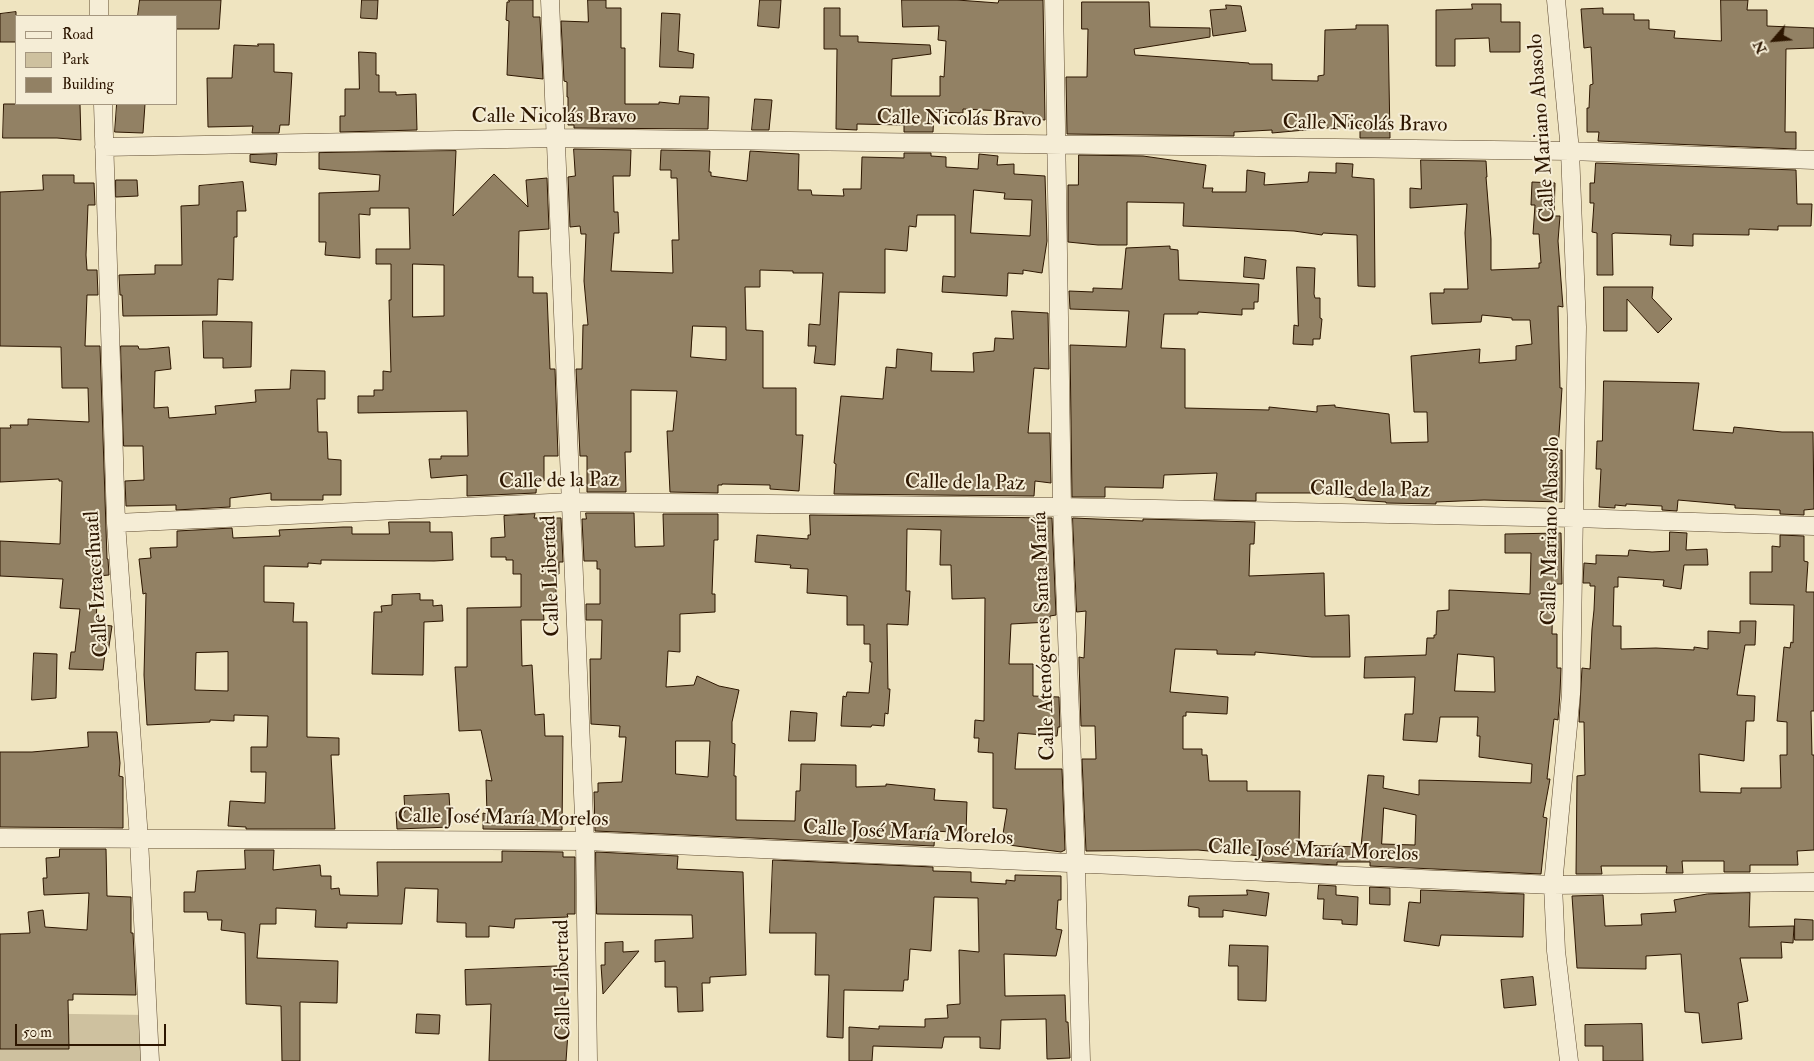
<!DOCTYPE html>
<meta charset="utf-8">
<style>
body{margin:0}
#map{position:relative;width:1814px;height:1061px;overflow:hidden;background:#efe4c0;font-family:"IM FELL Double Pica",serif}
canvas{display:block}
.legend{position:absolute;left:15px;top:15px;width:162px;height:90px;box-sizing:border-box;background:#f5edd6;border:1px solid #a59780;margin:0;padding:6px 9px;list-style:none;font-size:15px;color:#2d1600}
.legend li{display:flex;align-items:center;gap:10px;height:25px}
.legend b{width:25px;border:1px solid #a59780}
.north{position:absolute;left:1749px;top:15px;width:50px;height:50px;-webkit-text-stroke:4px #f5edd6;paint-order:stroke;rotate:243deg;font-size:14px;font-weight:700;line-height:20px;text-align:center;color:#2d1600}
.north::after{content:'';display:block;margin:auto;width:18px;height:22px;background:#2d1600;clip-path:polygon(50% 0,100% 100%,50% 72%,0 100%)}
.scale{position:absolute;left:15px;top:1024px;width:151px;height:22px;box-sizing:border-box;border:2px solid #2d1600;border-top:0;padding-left:6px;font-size:15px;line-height:18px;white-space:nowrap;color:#2d1600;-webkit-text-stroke:4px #f5edd6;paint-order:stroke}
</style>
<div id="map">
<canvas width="1814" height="1061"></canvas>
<ul class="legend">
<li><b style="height:6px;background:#f5edd6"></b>Road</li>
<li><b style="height:14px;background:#cec19f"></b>Park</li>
<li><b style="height:14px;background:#928164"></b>Building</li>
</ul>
<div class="north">N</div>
<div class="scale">50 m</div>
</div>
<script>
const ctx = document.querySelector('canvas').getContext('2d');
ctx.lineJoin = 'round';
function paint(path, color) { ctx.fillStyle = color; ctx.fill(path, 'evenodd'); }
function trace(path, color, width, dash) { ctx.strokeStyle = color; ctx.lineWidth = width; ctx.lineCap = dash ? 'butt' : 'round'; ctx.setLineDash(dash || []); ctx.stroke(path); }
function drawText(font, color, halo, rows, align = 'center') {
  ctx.font = font + ' "IM FELL Double Pica",serif'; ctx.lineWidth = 4; ctx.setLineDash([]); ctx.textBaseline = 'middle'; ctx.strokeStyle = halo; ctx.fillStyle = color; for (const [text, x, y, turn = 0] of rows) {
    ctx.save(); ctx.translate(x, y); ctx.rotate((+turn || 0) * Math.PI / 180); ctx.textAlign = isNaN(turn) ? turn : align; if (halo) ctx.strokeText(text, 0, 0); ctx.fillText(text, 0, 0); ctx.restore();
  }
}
paint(new Path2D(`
 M0,1013L148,1015L150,1061H0Z`), '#cec19f');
const building = new Path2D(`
 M140,0H221L219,29H176V16H138Z
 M362,0H378L377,19L361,18Z
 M509,0H533V17H540V19L543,79L507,75L509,21L506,20L507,2H509Z
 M588,0H606V8H621V48H625V104H659V102L679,104L680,96L709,97L708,129L574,128V125H568V97H567V82L564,81L561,21L588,22Z
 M760,0H781L779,28L758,26Z
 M902,0H957L998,3L999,0H1043L1045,120L1023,118V112L963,109V113L934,112L933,132H904V125L857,124V130L836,129L837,49H824V8H840V36H858V42L930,45L931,54L892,59L891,96H940V76L944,77L946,41L938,40L939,26L903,27Z
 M1721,0H1748L1747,10H1767V26L1814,28V48L1786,49L1785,132H1796V149L1598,141L1599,132H1587V108H1589L1590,85L1593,84L1591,47L1584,48L1581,9L1603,8V14H1634V20H1649V29L1675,31L1674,38L1721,41Z
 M1082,2H1149L1150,27L1210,28V37L1134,49L1135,55L1249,63V64H1272V80L1318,81V76L1324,75L1325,30L1356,29V25H1388L1390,138H1360V125L1272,133V130L1234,132V136L1067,134L1066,77H1087L1088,29H1082Z
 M1472,4H1501V22H1520V52H1490L1489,38L1455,39V66H1436V10L1472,9Z
 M1226,5L1241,6L1246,31L1213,36L1210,10L1226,9Z
 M16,12V42H0V14Z
 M662,13L680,14L678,51L694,54L693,68L660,67Z
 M258,44H274V72L292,73L289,125H280L279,133H252L253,126L208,127L207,78H232L234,45L258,46Z
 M359,52L376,53V75H379V92H396V95L416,94L417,130L340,132V116H345V89H359Z
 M755,99L772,100L769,130H752Z
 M4,104H80L81,140L57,138H3Z
 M117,104H145L143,133L115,132Z
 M574,149L631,150L630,176H613L614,212H618L619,233H614L611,271L673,273L672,240H679L677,178H671V170H660L661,150L710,151L709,172H711V176L747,181L750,151L799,154L798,190H811L812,195L844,196L843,189H861L862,157L904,158V153H931V156L946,157V167L978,169L979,154L998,156L997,165L1014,164V174L1045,176L1047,241L1042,273L1023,270V274L1008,273L1007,296L942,292L943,276L955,277V215H917L916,227L909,226L907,251L885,249V293L839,292L835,365L814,363L816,346H808L809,324L820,325L823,273H793V271L760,270V287H745L746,330L763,331V388H796V435H803L799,491L770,489V485L722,484V485H718V493L670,492L667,431H673L677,391L631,390V452H625L626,492H587V456H580L576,369H582L583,325H588L584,281L586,234H581L580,226L570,227L568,177L575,176ZM974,190L1005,193L1004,199L1032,200L1030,236L971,233ZM693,326L726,327V360L691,357Z
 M456,151L453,216L494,174L528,207L526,180L547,178L549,229L519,231L518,277H533V293H547L550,369H555L558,456H544V481L537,480L536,493L467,496V475L431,478L429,459H441V456H468L467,411L358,413V396H374V390H383V371L391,372L389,300H391V264H376V249H410L409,208H370V215L359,214L360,258L325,255L326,242H319V193L379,191L380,175L319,169V153ZM413,264L444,265V316L413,317Z
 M277,154L276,165L250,162V155Z
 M1079,155L1143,156L1206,165L1203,188H1213L1212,192H1246L1247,170L1265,173L1264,185L1308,182L1309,172L1336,173V163L1353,164L1352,177L1374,179L1375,287L1358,286L1357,235L1323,233L1322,235L1294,231L1183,226L1184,203L1127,202V245H1098L1068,242V185H1078Z
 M1421,160L1486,161L1487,177H1486L1491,239V270L1539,268V263H1541L1539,234H1533L1535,205H1531L1532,182L1555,183L1554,216H1560L1558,241L1563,307L1558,306L1560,388H1562L1558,450H1562V502L1484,500L1436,502V504L1386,503V502L1356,500L1355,498L1312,493H1256V501L1214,500L1217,473L1164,475L1163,488L1105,487V497H1072L1070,345L1126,347L1129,311L1070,309L1069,291L1093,292V288L1122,289L1126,248L1170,246V249L1178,250L1179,280L1259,284L1258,302H1254V309H1242V315L1198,312V314H1164L1161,348L1185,349V408L1269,410V407L1317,412V406L1335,405V407L1389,414L1391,443L1428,442L1427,412H1414L1411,356L1480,349L1479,363L1516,360V346L1532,344L1530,320H1512V318L1482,315L1481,322L1432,324L1430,293H1444V289H1468L1465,233L1467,204L1410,208V188L1421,189Z
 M1596,163L1796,170L1797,204H1812L1811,226H1778V230L1749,229V235L1693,234V246L1670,245L1671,235L1615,233L1612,234L1613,275H1597V233L1592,232L1594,203H1590V183H1594Z
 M43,175H74V183H94L95,205H88L86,255L87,270H97L98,295H87L85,346H100L107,559H108L109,575L98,576L96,624L112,626L108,653H105L103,670L69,669L71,652H75L80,609L60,608L63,579L0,576V541L60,544L62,481H59V479L0,482V428H11L10,425H28V419L89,422L88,388H62L61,347L0,346V192L43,190Z
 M116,180H137L138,196L116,197Z
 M243,182L246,211H237V237H234L233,280L218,279L217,315L123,316L122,295H120L119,275L155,274V265H182L181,206L199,205V186Z
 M1245,257L1266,260L1264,279L1244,277Z
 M1297,267L1315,268L1314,294L1315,298H1320V318L1322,319L1320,339H1313V345L1293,344L1294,325L1298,326Z
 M1604,287H1653L1652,298L1672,319L1658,333L1627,299V331H1604Z
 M1012,311L1048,313L1049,369L1034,368L1028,433H1050L1051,483L1035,481L1034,496L834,494L836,464L834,463L841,396L883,399L886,367L896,368L897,349L932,353L931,371L974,372L973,353L994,351L995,338L1013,339Z
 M203,321L252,322L251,367L223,368V358H204Z
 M121,346H138L139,349H147L169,347L171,369L155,371L154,408L168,407L169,418L216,414L215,406L256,402L255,390L290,389L291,370L325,371V399H317L318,432H327L328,459L341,460V495H323V500H271V493L230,498V507L176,510V505L126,506L125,481L144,480L143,446H124Z
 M1604,381L1699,383L1693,430L1733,433L1734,427L1782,432H1813L1814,509L1804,510V515L1780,514V510L1735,508V505L1678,500L1677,511L1662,510V506L1626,504V506L1615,505V508L1599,507L1601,469H1596L1597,441H1602Z
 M586,513H634L635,547L664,546L663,514H718V540H714L712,594H715V612L680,614V652L668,651L666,687L694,685L697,676L719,686L739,690L732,722V743L735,744L734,776H736V820L795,821L796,791H800L801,764L856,765V787L886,786V784L935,789L934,800L967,802L966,833L935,831L934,846L595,831L594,792H598V783L622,782L626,737H619L620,726L591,724L590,659H601L602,620H586V604H600V569H597V561H584L582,519H586ZM676,741H710L708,777L676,774Z
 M535,514L534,518H561L563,562H559V574H556V607L543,608L544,620H521L522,666L532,665L535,715L544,714L545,736H563L562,830L483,829V813L487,814L486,780L492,781L481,730L459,731L455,667H467V608L521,607V574H513V560H506V557H491V538L505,537L504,516Z
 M810,515L1052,518L1056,615L1050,616V622L1011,624L1009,664H1033V696L1059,697L1060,727H1058L1057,736L1018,733L1015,769H1062L1065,850L1061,852L1009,845L1010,836L1003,834L1007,809L993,808V753L978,752L979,738H974L975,720L984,721L985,598L952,599L951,565H940L941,530L907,529L906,591H910L908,625L887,624L888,689H890L888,714L885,713L884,726L872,725L871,727L841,726L843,696L846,697L847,692L869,693L872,662H870V644H864V625H847V596L807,593L808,569L790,568L791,565L755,562L757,535L808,539V535H810Z
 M1073,518L1143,521V519L1255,522L1254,544H1250L1249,576L1324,573L1325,616L1349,615L1350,657H1312L1255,652V655L1217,654V650L1175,649L1170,692L1228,697L1227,714L1186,712V716H1183V749H1202V755H1207L1209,781H1247V791H1300L1299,845L1361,847L1368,775L1384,776L1383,788L1419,795V780L1531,783L1532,764L1479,757L1480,736H1477L1478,717H1440L1437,742L1403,740L1405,714H1413L1415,677L1364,678L1365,657L1426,655L1427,638H1434V635H1436L1437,611L1449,610V590L1530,594L1531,553H1505V534L1561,533L1562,584H1553L1552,634H1557V668H1561L1560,693L1558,720L1554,719L1547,779H1550L1543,817L1547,818L1541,874L1370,866V862H1337V865L1262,861V856L1198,850L1086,851L1082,759H1096L1095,726H1081L1079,660V657L1084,658L1086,611L1077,612ZM1458,654L1494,657L1495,692L1455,691ZM1384,808L1416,815L1415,845L1382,844Z
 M389,522H430V532H452L453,560L434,561L321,560V564L308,563V567L264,566V602L294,603L293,622H307V737L339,738V755H331L335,829H246V827L228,826L230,801L265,803L266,772H251V747H267L268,716L234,715V721L210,720V722L147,725L144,675L146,593L143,594L139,559L151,558L150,548L177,547V531L232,528L233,538L280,536L279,530L343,527H352V534H389ZM228,652V691L195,690L196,653Z
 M1670,532L1687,533L1686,550L1707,549L1708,565H1684L1681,589L1663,586L1664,580L1618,577V587H1614L1613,626H1621V649L1656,648L1694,650V647L1708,649V631L1740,633V621H1756L1755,645H1745L1737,695L1755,696L1754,721H1746L1744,761L1699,754L1700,792L1741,793V788H1781L1780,755H1787V722L1777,721L1784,647L1790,648L1791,642L1793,643L1794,605L1750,604V572H1772V546L1780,547V535L1804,536V561L1808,562L1806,592H1814V711H1811L1812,755H1814V850L1797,851L1798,865H1750V872H1724V861H1682L1683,873H1666L1667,866H1601L1602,874H1576L1577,776L1585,775L1584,722H1579L1582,668L1590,669L1592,629L1594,610L1595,586H1590V583H1583L1584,563L1596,564V555L1628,556L1629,550L1652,552L1669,551Z
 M420,594V600H433V606L442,605L443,621L424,622L423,675L372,674L374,612H382L381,606L392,605V595Z
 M34,653L57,654L56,698L32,700Z
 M791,711L817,713L815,741H789Z
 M88,732H117L120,763L119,776L123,777V828L0,827V752H32L88,747Z
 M449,794L451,827L397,829L396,812H405L404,796Z
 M60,849H106L107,896L131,897V933H133L136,995L73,994V1000H68L69,1049H0V934L30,933L28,912L43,910L45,927L87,930L89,893L44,895L43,878H47L46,858L59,857Z
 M245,850H274L273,870L320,865L321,876H331V889L339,888L340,895L378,896L377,862H502V851L563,852V857H575V914H567L568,917L515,919L514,928L489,926V937H466V923L437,922L438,889L405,888L402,924L347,923V928L315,927L316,910L276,908V924H260L257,958L338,961L337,1003L300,1002V1061H282L281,1006L246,1004L245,933L221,930L222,920H208L207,912H184V892H195L197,871L245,869Z
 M596,852L678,856L677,869L743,872L746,975L710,977V983H702L703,1011L678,1012L677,987H665V961L655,962V940L693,938L692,915L597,914Z
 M773,860L933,867V871L971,872V882L1006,884V880L1015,881V875L1061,876V900H1058L1056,929L1062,930L1056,956L1004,954L1005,996L1065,995L1066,1022H1068L1070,1058L1047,1059L1046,1019L1001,1020L1000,1049L980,1048V1037H944L942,1048L873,1046L872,1061H849V1027L879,1029V1026L925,1027V1019L948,1018L947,1005L960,1004L959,950L979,952L978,898L934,897L931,951L910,949L908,980H904L903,991L844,990L843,1038L827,1037L829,975H815L816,933H770Z
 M1319,885L1336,886V895L1358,897L1357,925L1342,924V920L1323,919L1324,899H1318Z
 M1370,887L1390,888V905L1370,904Z
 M1247,890L1269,893L1266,916L1223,910V917H1199V908L1188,906L1189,896L1247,895Z
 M1421,890L1524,894L1523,937L1441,935L1439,946L1404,941L1409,902L1420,903Z
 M1750,893L1749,927L1794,926L1793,943L1781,942L1782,958H1740L1748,1001L1738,1003L1742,1039L1702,1043L1699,1013L1685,1012L1681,954L1646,956V969L1577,968L1572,896L1603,895L1605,926L1642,925L1641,914L1676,912L1674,900L1707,894Z
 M1795,919L1813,920V940H1795Z
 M623,942V952L639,951L603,994L601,965H605V943Z
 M1230,945L1268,946L1266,1001L1238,1000V966H1229Z
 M566,966L564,1024L569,1018L566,1061H489L491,1004L466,1005L465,970Z
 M1533,977L1536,1005L1504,1008L1501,980Z
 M417,1014L440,1015L439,1034L416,1033Z
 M1642,1024L1643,1061H1603V1046H1585V1025Z`);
paint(building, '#928164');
trace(building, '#2d1600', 1);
const minor = new Path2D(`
 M99,0V16
 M550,0L585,841L588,1061
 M1054,0L1062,507L1076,865L1081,1061
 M1556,0L1570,151L1577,327L1571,694L1553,885L1556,951L1569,1061
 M103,104L116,523L139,839L150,1061
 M104,147L556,138L1570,151L1814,160
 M116,523L572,502L1062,507L1575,518L1814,526
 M0,838L585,841L1553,885L1814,882`);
trace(minor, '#5e4a30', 19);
trace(minor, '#f5edd6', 18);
drawText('21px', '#2d1600', '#f5edd6', [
 ["Calle Nicolás Bravo",554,117],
 ["Calle Nicolás Bravo",959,120,1],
 ["Calle Nicolás Bravo",1365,125,1],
 ["Calle Mariano Abasolo",1543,128,-94],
 ["Calle de la Paz",559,482,-1],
 ["Calle de la Paz",965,484,1],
 ["Calle de la Paz",1370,491,1],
 ["Calle Mariano Abasolo",1552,531,-89],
 ["Calle Libertad",552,576,-92],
 ["Calle Iztaccíhuatl",98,584,-94],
 ["Calle Atenógenes Santa María",1045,636,-92],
 ["Calle José María Morelos",503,819,1],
 ["Calle José María Morelos",908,834,3],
 ["Calle José María Morelos",1313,852,2],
 ["Calle Libertad",564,980,-91]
]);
</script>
